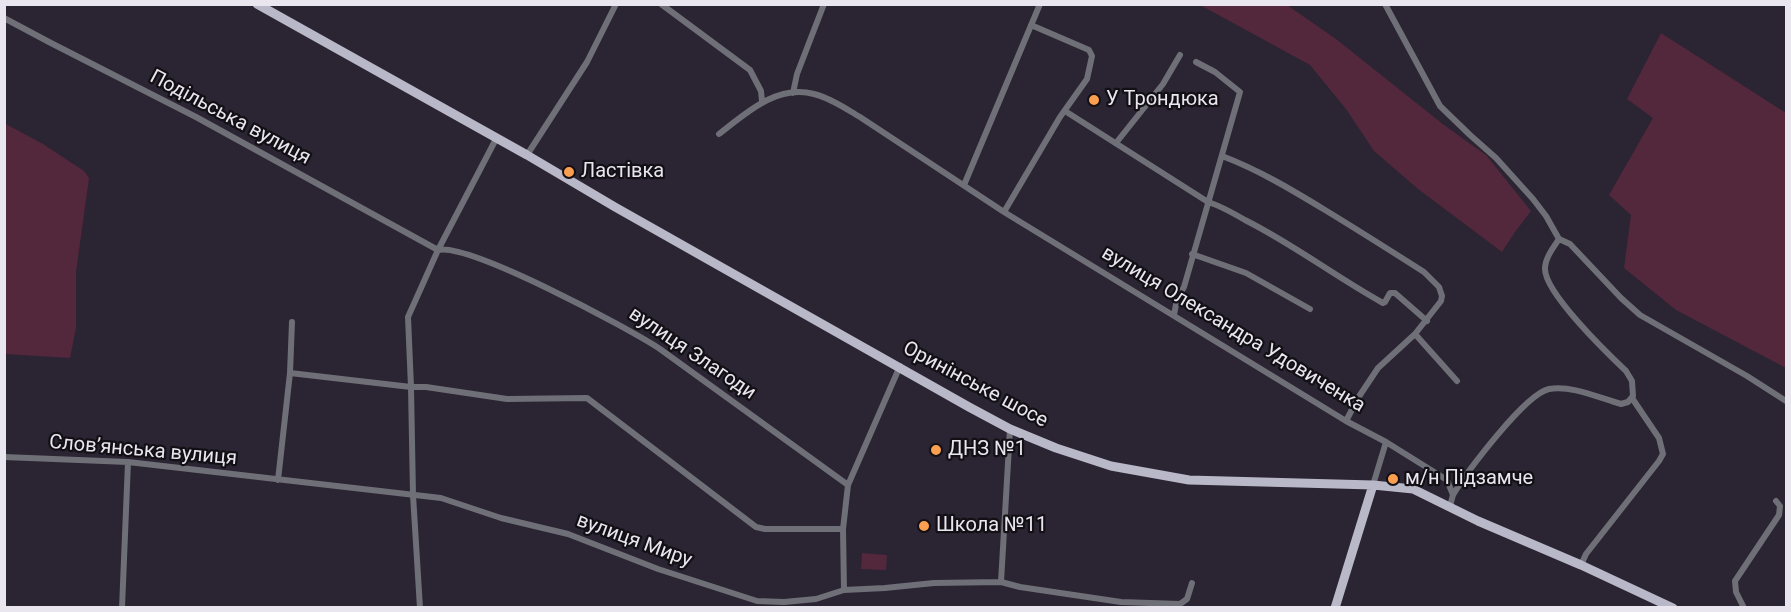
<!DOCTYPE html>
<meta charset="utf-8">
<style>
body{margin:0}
#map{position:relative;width:1791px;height:612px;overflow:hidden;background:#2b2432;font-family:Roboto,sans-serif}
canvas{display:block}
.frame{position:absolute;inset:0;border:6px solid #eae6ef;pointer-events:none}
</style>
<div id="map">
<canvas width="1791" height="612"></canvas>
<div class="frame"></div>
</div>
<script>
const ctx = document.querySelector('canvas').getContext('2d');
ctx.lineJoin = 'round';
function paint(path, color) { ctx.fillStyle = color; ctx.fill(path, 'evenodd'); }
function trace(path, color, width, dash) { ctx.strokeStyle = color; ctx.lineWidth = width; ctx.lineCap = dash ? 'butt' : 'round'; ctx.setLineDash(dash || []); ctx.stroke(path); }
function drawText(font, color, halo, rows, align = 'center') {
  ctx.font = font + ' Roboto,sans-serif'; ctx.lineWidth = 4.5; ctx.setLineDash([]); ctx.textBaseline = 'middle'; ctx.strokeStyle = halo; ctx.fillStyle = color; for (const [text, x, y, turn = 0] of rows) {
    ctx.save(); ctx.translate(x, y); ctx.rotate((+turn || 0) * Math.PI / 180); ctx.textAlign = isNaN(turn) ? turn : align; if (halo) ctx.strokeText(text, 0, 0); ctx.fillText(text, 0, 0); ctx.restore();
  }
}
paint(new Path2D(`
 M1200,5H1287L1336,39L1444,125L1486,155L1531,211L1515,232L1502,252L1418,189L1374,151L1346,109L1310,65Z
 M1661,33L1786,113V368L1676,310L1624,268L1631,215L1609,195L1653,118L1627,99Z
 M4,123L43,144L84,171L89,178L76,272V328L70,358L5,354Z
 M862,553L887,555L886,570L861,569Z`), '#53273c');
trace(new Path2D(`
 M661,4L750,70L761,91L762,101
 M1385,4L1440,106L1470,135L1496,158L1533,199L1546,216L1559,239L1570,244L1621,298L1640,315L1747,376L1786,401
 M4,18L49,42L196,117L438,250C470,243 628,328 660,349L848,485
 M793,93L797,74L824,4
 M1065,111L1208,202C1221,206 1233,213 1245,220C1293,244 1336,277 1383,303L1385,302L1390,293H1395L1427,321
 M719,134C746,113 777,84 814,94C831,98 846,109 860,117L1004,212L1346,421L1386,442L1447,480L1453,495L1450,506
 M1116,143L1163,84L1180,55
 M527,155L587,62L616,4
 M1222,156C1259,170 1292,190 1325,210C1358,230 1391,251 1424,272L1439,287L1442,296L1441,301L1415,334L1378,368L1358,398L1346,421
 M964,185L1040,4
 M1004,212L1060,117L1087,79L1092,56L1089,50L1031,25
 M1192,254L1246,273L1310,309
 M1174,315L1177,299L1184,287L1240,92L1215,72L1196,62
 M1415,334L1457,381
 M290,373L411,387H426L507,399L587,398L756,527L765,529H843
 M4,457L128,462L441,498L501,518L568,534L658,569L757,601L784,602L816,599L844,590L885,588L934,583L1001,582L1020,587L1121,602L1180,604L1187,599L1192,583
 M278,480L290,373L292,322
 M1373,485L1386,442
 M1453,495C1466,473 1525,394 1549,389C1572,385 1599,398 1621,404L1628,402L1633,396L1632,381L1626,371C1607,353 1545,293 1545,269C1545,258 1553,248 1559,239
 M1581,565L1586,554L1659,461L1663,454L1659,438L1632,398
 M1001,582L1010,429
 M844,590L843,529L848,485L900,366
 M122,608L128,462
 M420,608L413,495L411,387L408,317L438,250L496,139
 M1744,608L1736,592L1735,581L1779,515L1780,506L1776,501`), '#6f6f77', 6);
trace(new Path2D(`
 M257,4L527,155L615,207L969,407L1010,429L1056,448L1111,466L1189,480L1373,485L1413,489L1478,521L1581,565L1673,608
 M1335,608L1373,485`), '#b8b8c8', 9);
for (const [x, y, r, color] of [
 [1094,100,6,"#fa9f50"],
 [569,172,6,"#fa9f50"],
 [936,450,6,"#fa9f50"],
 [1393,479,6,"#fa9f50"],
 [924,526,6,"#fa9f50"]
]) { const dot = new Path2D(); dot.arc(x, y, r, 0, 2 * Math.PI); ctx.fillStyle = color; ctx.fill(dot); trace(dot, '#120f15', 2); }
drawText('20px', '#eae6ef', '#120f15', [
 ["У Трондюка",1106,100],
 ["Ластівка",581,172],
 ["ДНЗ №1",948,450],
 ["м/н Підзамче",1405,479],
 ["Школа №11",936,526]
], 'left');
drawText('20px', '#eae6ef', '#120f15', [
 ["Подільська вулиця",230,118,28],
 ["вулиця Олександра Удовиченка",1233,330,31],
 ["вулиця Злагоди",692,354,34],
 ["Оринінське шосе",975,385,28],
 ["Словʼянська вулиця",143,451,5],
 ["вулиця Миру",634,541,20]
]);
</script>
